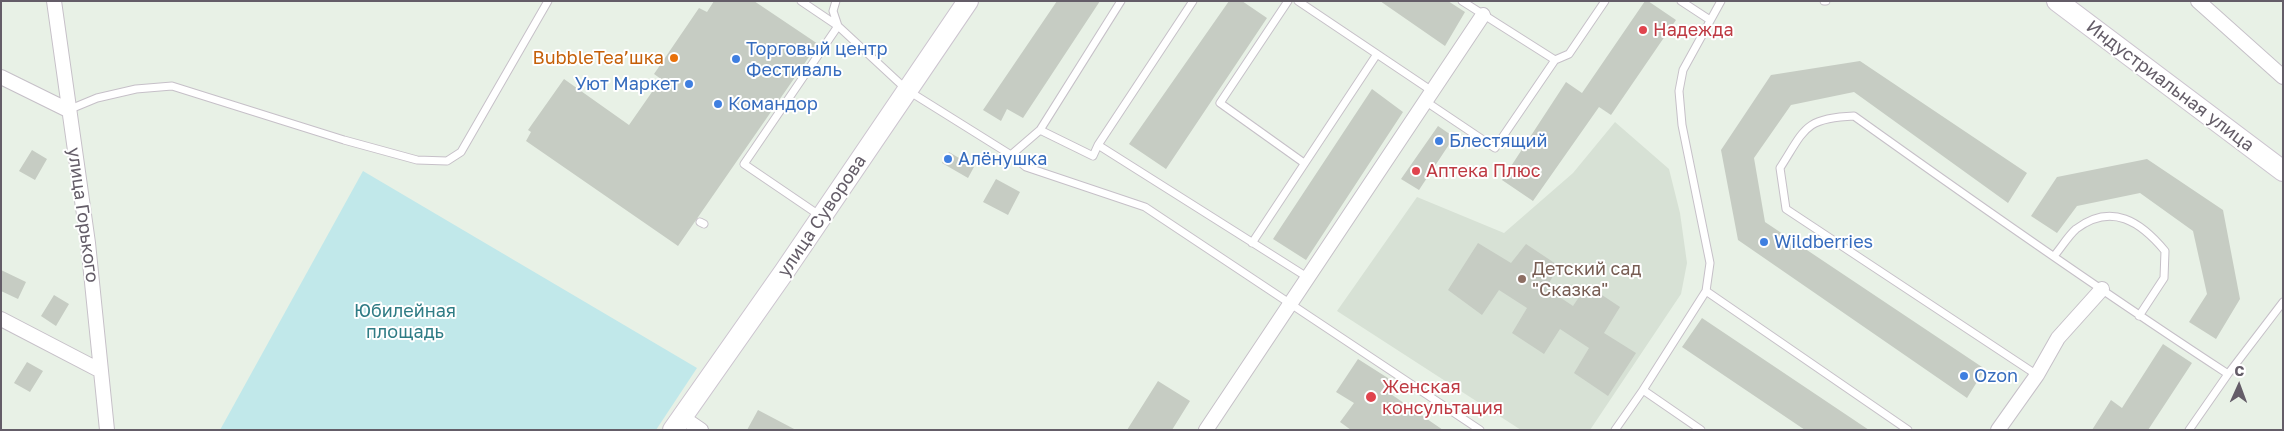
<!DOCTYPE html>
<meta charset="utf-8">
<style>
body{margin:0}
#map{position:relative;width:2284px;height:431px;overflow:hidden;background:#e8f1e6;font-family:"Golos Text",sans-serif}
canvas{display:block}
.frame{position:absolute;inset:0;border:2px solid #645d68;pointer-events:none}
.north{position:absolute;left:2214px;top:361px;width:50px;height:50px;-webkit-text-stroke:4px #fff;paint-order:stroke;rotate:2deg;font-size:14px;font-weight:700;line-height:20px;text-align:center;color:#645d68}
.north::after{content:'';display:block;margin:auto;width:18px;height:22px;background:#645d68;clip-path:polygon(50% 0,100% 100%,50% 72%,0 100%)}
</style>
<div id="map">
<canvas width="2284" height="431"></canvas>
<div class="frame"></div>
<div class="north">С</div>
</div>
<script>
const ctx = document.querySelector('canvas').getContext('2d');
ctx.lineJoin = 'round';
function paint(path, color) { ctx.fillStyle = color; ctx.fill(path, 'evenodd'); }
function trace(path, color, width, dash) { ctx.strokeStyle = color; ctx.lineWidth = width; ctx.lineCap = dash ? 'butt' : 'round'; ctx.setLineDash(dash || []); ctx.stroke(path); }
function drawText(font, color, halo, rows, align = 'center') {
  ctx.font = font + ' "Golos Text",sans-serif'; ctx.lineWidth = 4; ctx.setLineDash([]); ctx.textBaseline = 'middle'; ctx.strokeStyle = halo; ctx.fillStyle = color; for (const [text, x, y, turn = 0] of rows) {
    ctx.save(); ctx.translate(x, y); ctx.rotate((+turn || 0) * Math.PI / 180); ctx.textAlign = isNaN(turn) ? turn : align; if (halo) ctx.strokeText(text, 0, 0); ctx.fillText(text, 0, 0); ctx.restore();
  }
}
paint(new Path2D(`
 M1615,122L1669,169L1680,213L1687,263L1681,294L1590,430H1521L1337,311L1417,197L1504,233L1573,173Z`), '#d7e1d5');
paint(new Path2D(`
 M363,171L697,368L656,430H220Z`), '#c1e8ea');
paint(new Path2D(`
 M714,1H754L818,44L678,246L526,141L531,132L528,130L564,79L629,125L661,79L654,74L699,8L707,12Z
 M1057,1H1100L1023,118L1007,109L1001,121L983,110Z
 M1229,1H1242L1267,18L1166,169L1129,144Z
 M1380,1H1448L1465,12L1445,46Z
 M1645,1H1648L1676,20L1611,115L1599,107L1533,201L1502,180L1566,82L1582,93Z
 M1860,61L2027,173L2008,203L1854,92L1791,105L1754,158L1765,222L1985,369L1967,398L1738,240L1721,150L1771,75Z
 M1372,89L1403,112L1306,260L1273,239Z
 M1438,126L1454,137L1419,190L1401,179Z
 M32,150L47,159L35,180L19,171Z
 M949,152L974,167L968,178L942,163Z
 M2147,159L2223,210L2240,299L2216,339L2189,322L2207,294L2193,231L2140,193L2077,206L2057,233L2031,216L2057,177Z
 M996,179L1020,192L1008,215L983,202Z
 M1478,243L1511,263L1526,244L1559,266L1546,288L1573,306L1587,285L1620,307L1604,333L1636,353L1608,396L1574,373L1589,348L1560,329L1544,354L1512,333L1527,308L1499,290L1482,315L1448,290Z
 M1,270L26,282L18,299L1,291Z
 M54,295L69,304L56,326L41,316Z
 M1702,318L1869,430H1805L1682,347Z
 M2163,344L2192,363L2148,430H2092L2111,400L2122,408Z
 M1358,359L1391,380L1385,390L1443,430H1351L1340,422L1354,403L1336,392Z
 M27,362L43,371L30,392L14,383Z
 M1158,381L1190,401L1172,430H1127Z
 M758,410L796,430H747Z`), '#c6ccc3');
const lane = new Path2D(`
 M801,1L838,26L744,164L819,215
 M836,1L833,11L838,26L907,90L1011,155L1026,167L1145,207L1480,430
 M1121,1L1040,130L1093,156L1098,145L1193,1
 M1288,1L1220,103L1304,163
 M1298,1L1432,91
 M1462,1L1555,60L1569,54L1605,1
 M1681,1L1710,20
 M1721,1L1683,70L1679,91L1682,125L1710,263L1706,291L1908,430
 M1824,1H1826
 M1425,101L1495,148L1555,60
 M68,110L97,98L136,89L172,86L344,140L417,160L447,161L461,152L548,1
 M1098,145L1307,277
 M1011,155L1040,130
 M700,222L704,224
 M1252,243L1377,54
 M2054,256C2061,248 2068,236 2076,229C2112,202 2141,222 2165,251L2164,278L2139,316
 M2037,375L1786,209L1780,168C1805,129 1804,118 1854,116C1977,204 2101,291 2228,374
 M1643,390L1706,291
 M1615,430L1643,390L1701,430
 M2189,430L2228,374L2283,302`);
const street = new Path2D(`
 M54,1L88,243L107,430
 M2198,1L2283,77
 M1,77L68,110
 M1,319L101,371
 M682,417L701,430
 M1206,430L1483,15
 M1998,430L2037,375L2058,338L2102,289`);
const secondary = new Path2D(`
 M2057,1L2283,171
 M673,430L784,272L968,1`);
trace(lane, '#c6c0c8', 9);
trace(street, '#c6c0c8', 16);
trace(secondary, '#ccc4cf', 22);
trace(lane, '#fff', 7);
trace(street, '#fff', 14);
trace(secondary, '#fff', 20);
for (const [x, y, r, color] of [
 [1643,30,5,"#e0444e"],
 [674,58,5,"#e8710a"],
 [736,59,5,"#3f7fe0"],
 [689,84,5,"#3f7fe0"],
 [718,104,5,"#3f7fe0"],
 [1439,141,5,"#3f7fe0"],
 [948,159,5,"#3f7fe0"],
 [1416,171,5,"#e0444e"],
 [1764,242,5,"#3f7fe0"],
 [1522,279,5,"#8d6e63"],
 [1964,376,5,"#3f7fe0"],
 [1371,397,6,"#e0444e"]
]) { const dot = new Path2D(); dot.arc(x, y, r, 0, 2 * Math.PI); ctx.fillStyle = color; ctx.fill(dot); trace(dot, '#fff', 2); }
drawText('18px', '#be3a42', '#fff', [
 ["Надежда",1653,30],
 ["Аптека Плюс",1426,171],
 ["Женская",1382,387],
 ["консультация",1382,408]
], 'left');
drawText('18px', '#366cbe', '#fff', [
 ["Торговый центр",746,49],
 ["Фестиваль",746,70],
 ["Уют Маркет",679,84,"right"],
 ["Командор",728,104],
 ["Блестящий",1449,141],
 ["Алёнушка",958,159],
 ["Wildberries",1774,242],
 ["Ozon",1974,376]
], 'left');
drawText('18px', '#c56008', '#fff', [
 ["BubbleTea’шка",664,58]
], 'right');
drawText('18px', '#645d68', '#fff', [
 ["Индустриальная улица",2170,86,37],
 ["улица Горького",83,215,82],
 ["улица Суворова",822,216,-56]
]);
drawText('18px', '#785e54', '#fff', [
 ["Детский сад",1532,269],
 ["\"Сказка\"",1532,290]
], 'left');
drawText('18px', '#2f7c85', '#fff', [
 ["Юбилейная",405,311],
 ["площадь",405,332]
]);
</script>
